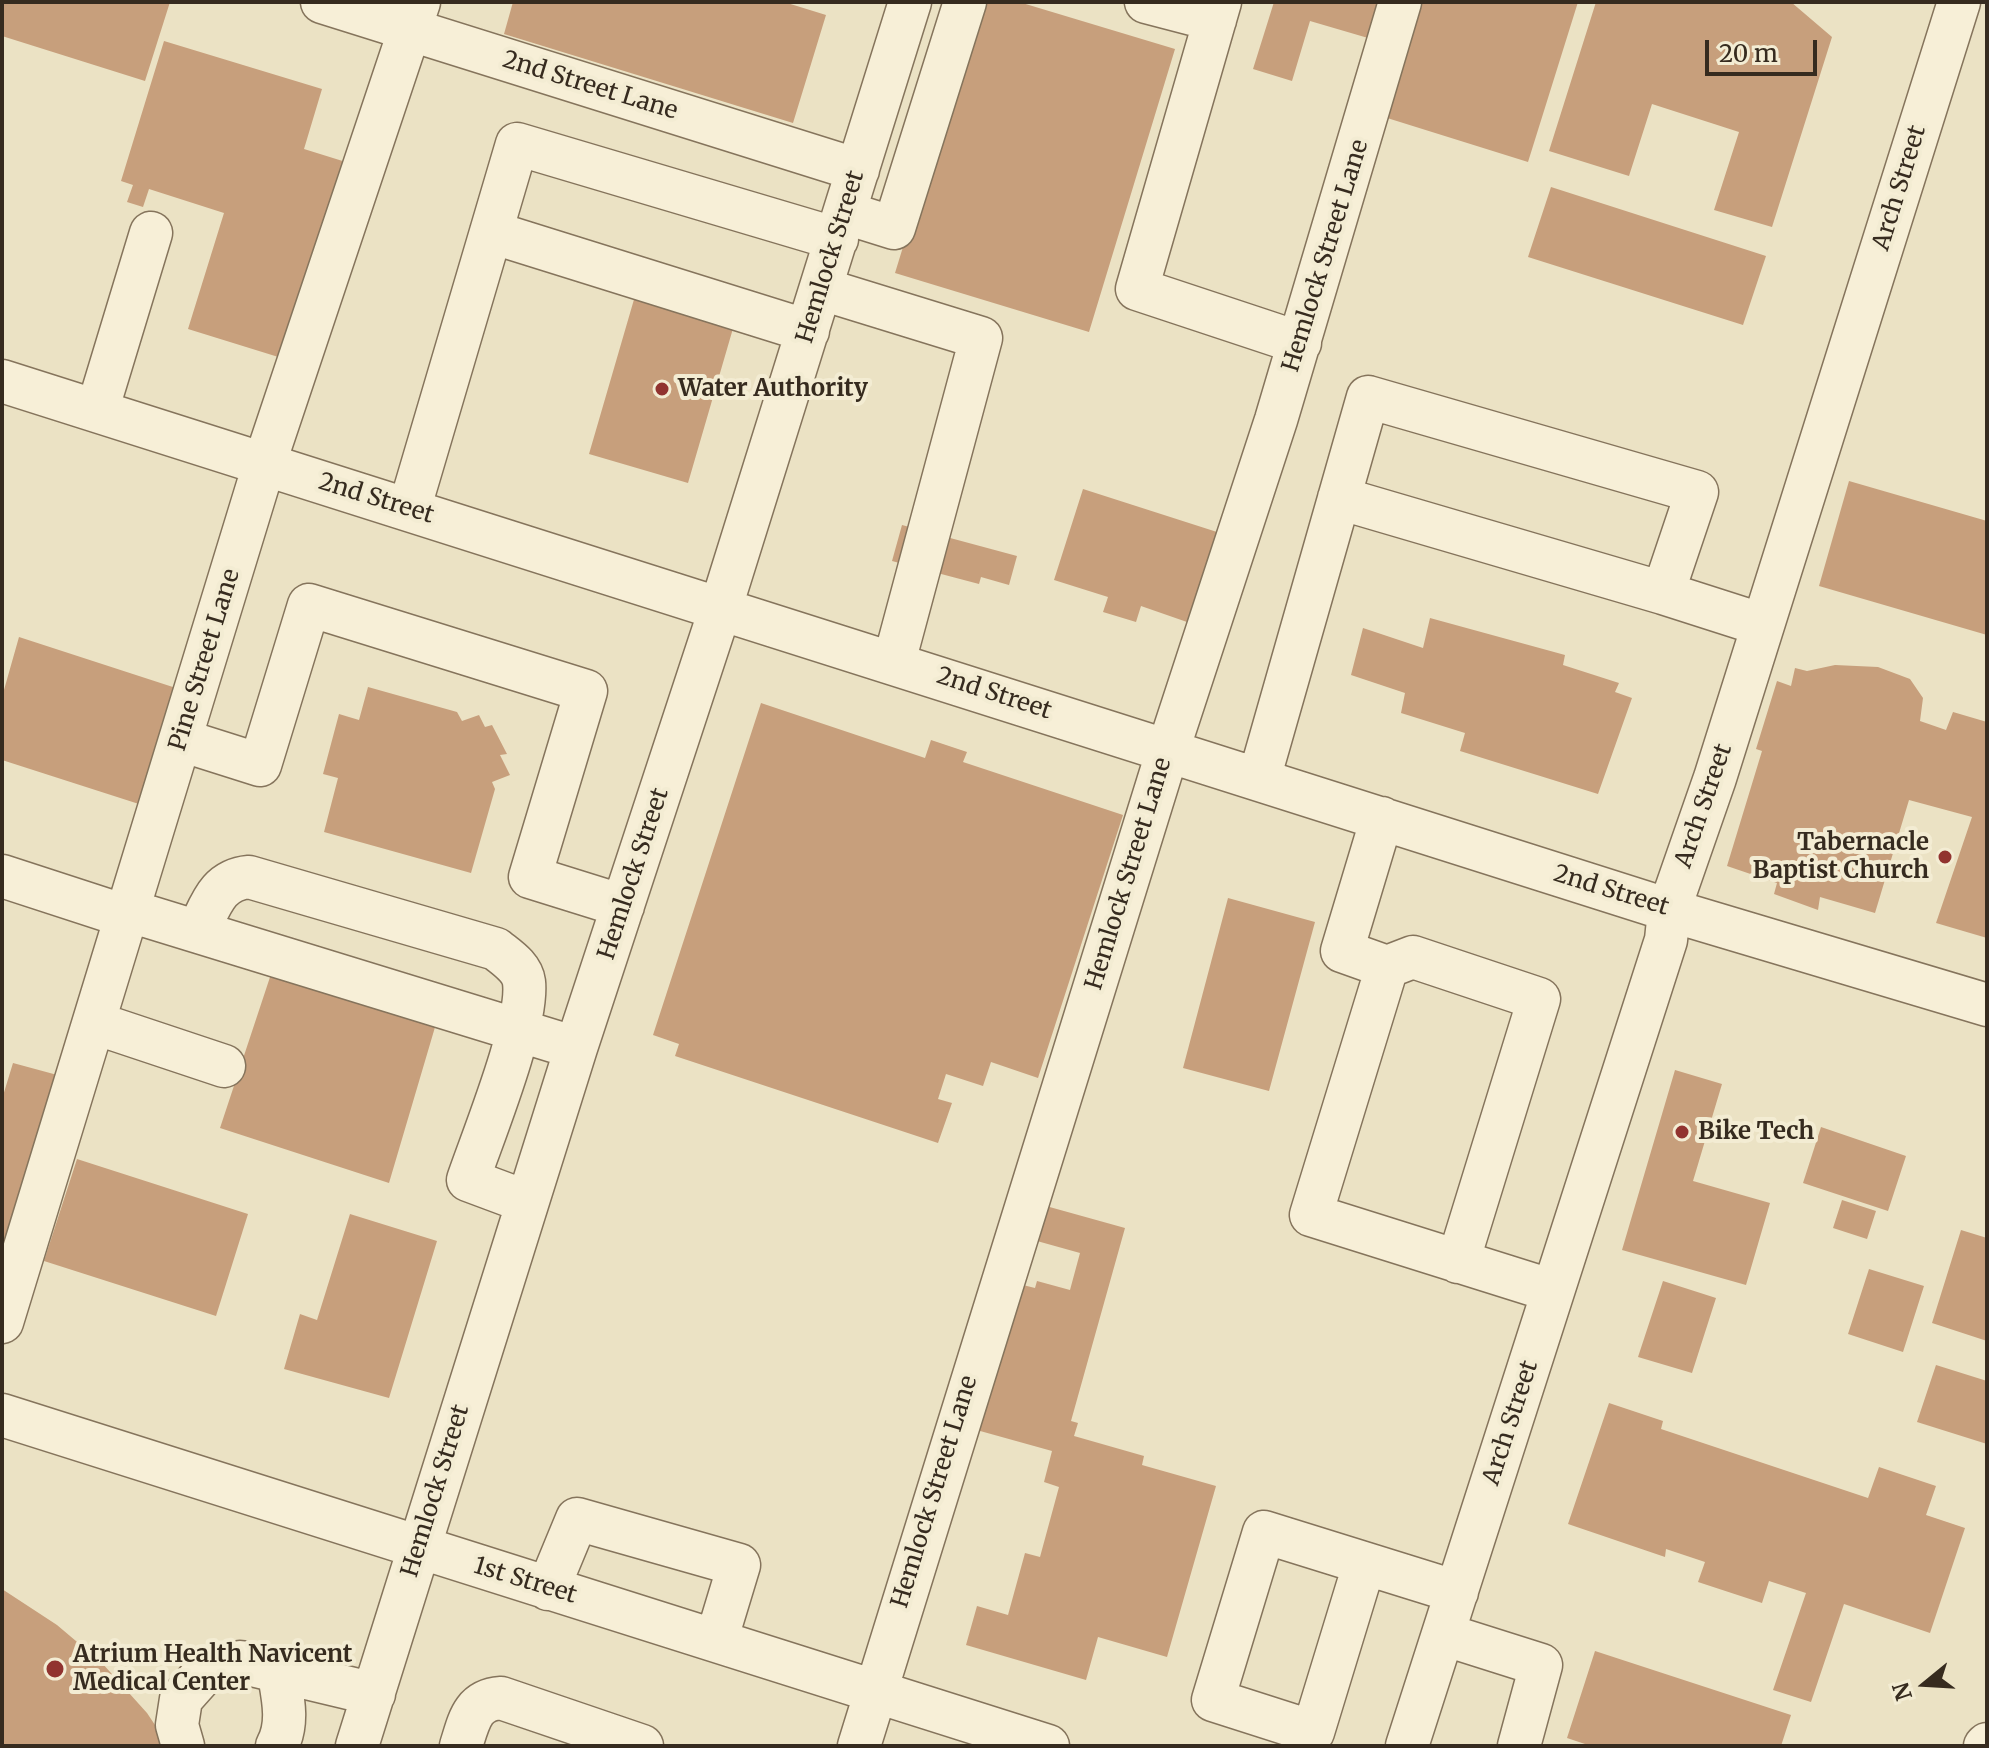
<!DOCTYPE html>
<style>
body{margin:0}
#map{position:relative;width:1989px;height:1748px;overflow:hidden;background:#ebe2c4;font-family:Merriweather,serif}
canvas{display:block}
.frame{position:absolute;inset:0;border:4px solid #362b1f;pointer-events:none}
.north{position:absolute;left:1885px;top:1644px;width:80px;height:80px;-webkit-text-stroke:6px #f3ecd3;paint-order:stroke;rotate:252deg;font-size:22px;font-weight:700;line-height:32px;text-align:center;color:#362b1f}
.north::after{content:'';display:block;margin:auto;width:28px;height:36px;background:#362b1f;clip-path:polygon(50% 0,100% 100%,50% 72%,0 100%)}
.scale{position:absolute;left:1705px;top:40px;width:112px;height:36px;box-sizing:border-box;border:4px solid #362b1f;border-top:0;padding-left:10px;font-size:24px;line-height:28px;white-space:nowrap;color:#362b1f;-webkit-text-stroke:6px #f3ecd3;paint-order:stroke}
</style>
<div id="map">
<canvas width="1989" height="1748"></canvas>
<div class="frame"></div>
<div class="north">N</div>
<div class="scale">20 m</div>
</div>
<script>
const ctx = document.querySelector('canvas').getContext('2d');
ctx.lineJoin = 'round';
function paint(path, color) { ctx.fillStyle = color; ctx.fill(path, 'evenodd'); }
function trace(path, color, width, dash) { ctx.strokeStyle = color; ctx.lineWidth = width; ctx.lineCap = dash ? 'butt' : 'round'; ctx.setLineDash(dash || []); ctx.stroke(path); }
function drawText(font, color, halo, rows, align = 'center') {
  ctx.font = font + ' Merriweather,serif'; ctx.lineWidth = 8; ctx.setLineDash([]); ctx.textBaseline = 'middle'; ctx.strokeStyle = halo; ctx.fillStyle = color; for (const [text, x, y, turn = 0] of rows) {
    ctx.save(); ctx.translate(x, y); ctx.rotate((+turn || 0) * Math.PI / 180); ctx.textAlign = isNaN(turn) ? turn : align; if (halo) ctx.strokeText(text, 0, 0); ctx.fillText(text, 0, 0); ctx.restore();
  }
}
paint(new Path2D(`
 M2,2L108,3L170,2L145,81L2,36Z
 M513,2H784L826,15L793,123L504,34Z
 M986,2H1019L1175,49L1089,332L895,273L945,110L952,112Z
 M1274,2H1379L1368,38L1310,21L1292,81L1253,69Z
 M1420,2H1578L1528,162L1384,117Z
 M1596,2H1791L1832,37L1772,227L1714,210L1739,132L1652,104L1629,176L1549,151Z
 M164,41L322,89L304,149L349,163L288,360L188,329L224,213L149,189L143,207L127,202L133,185L121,181Z
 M1551,187L1766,256L1743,325L1528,257Z
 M635,296L734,325L688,483L589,454Z
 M1849,481L1987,521V635L1819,586Z
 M1083,489L1217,532L1187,622L1141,606L1136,622L1103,612L1108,597L1054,580Z
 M902,525L1017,556L1009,585L981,577L979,584L892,561Z
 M1430,618L1565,655L1563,665L1619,683L1615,692L1632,698L1598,794L1460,751L1465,733L1401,713L1405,693L1351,675L1363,628L1423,648Z
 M19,637L179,689L142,805L2,760V697Z
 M1835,665L1878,667L1910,679L1923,698L1920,721L1946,730L1953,712L1987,722V938L1936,923L1972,817L1909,800L1875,913L1820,897L1818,910L1774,894L1777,883L1727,866L1762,751L1756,749L1777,681L1791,686L1795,668L1807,671Z
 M368,687L457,712L462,721L479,715L485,727L492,725L507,754L500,755L510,775L492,782L495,789L471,873L324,832L338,778L323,774L339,714L359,720Z
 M761,703L925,758L931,740L967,752L963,762L1123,815L1038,1078L991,1062L983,1086L946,1074L938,1099L952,1103L938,1143L675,1056L679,1044L653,1035Z
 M1228,898L1315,922L1269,1091L1183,1068Z
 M275,962L438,1017L389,1183L220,1128Z
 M13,1063L61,1076L12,1245L2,1242V1099Z
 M1675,1070L1722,1084L1693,1181L1770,1203L1746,1285L1622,1250Z
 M1821,1127L1906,1156L1888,1211L1803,1183Z
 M77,1159L248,1214L216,1316L44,1261Z
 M1842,1200L1876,1211L1867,1239L1833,1228Z
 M1046,1206L1125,1228L1071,1421L1078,1423L1074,1436L1144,1456L1142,1465L1216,1486L1167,1657L1098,1637L1086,1680L966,1645L977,1606L1008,1615L1025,1553L1040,1557L1059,1487L1044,1482L1052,1451L973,1429L1015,1283L1035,1288L1037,1281L1070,1290L1080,1253L1037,1241Z
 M350,1214L437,1241L389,1398L284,1369L300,1314L317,1320Z
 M1961,1230L1987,1238V1341L1932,1323Z
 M1869,1269L1924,1286L1903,1352L1848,1334Z
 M1663,1281L1716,1298L1692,1373L1638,1357Z
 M1936,1365L1987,1381V1444L1917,1422Z
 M1609,1403L1663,1421L1661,1429L1868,1498L1879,1467L1936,1486L1926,1515L1965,1528L1930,1633L1844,1604L1811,1702L1773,1690L1806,1593L1769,1581L1762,1603L1698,1582L1705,1562L1666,1549L1665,1557L1568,1524Z
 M2,1589L57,1625L102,1663L147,1713L169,1746H2Z
 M1595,1651L1791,1715L1781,1746H1591L1567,1738Z`), '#c79f7c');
const minor = new Path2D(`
 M322,2L858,170
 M1146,2L1215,20
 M1220,2L1137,289L1300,343
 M846,213L894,228L965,2
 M491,232L808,331
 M822,289L981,338L894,662
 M2,381L1669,910L1987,1005
 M97,411L151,233
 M1339,498L1663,593
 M409,510L517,144L837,239
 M181,740L260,765L309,605L586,691L530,877L623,906
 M1259,779L1368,397L1697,492L1663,593L1763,625
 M1382,818L1342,951L1387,967L1311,1215L1553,1291
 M2,876L128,917
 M130,911L576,1048
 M198,931C211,905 217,880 249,877L496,949C507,958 522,967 524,982C529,1024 483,1136 468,1180L527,1202
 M1387,967L1413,957L1539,999L1458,1262
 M95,1023L224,1066
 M2,1322L264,465L419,2
 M2,1415L1048,1746
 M1364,1565L1313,1732L1213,1700L1264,1532L1457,1592
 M548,1589L577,1519L739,1565L716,1641
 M1443,1634L1541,1665L1519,1746
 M183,1746L177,1725L181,1699L206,1671L240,1662L374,1694
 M277,1746C290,1722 282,1694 278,1669
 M357,1746L576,1048L721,607L910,2
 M461,1746C469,1721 472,1700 501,1698L642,1746
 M859,1746L1168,750L1276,420L1400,2
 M1407,1746L1666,940L1669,910L1715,778L1959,2
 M1985,1746L1987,1744`);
trace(minor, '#85745c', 45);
trace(minor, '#f7efd7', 42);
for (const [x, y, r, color] of [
 [662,389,8,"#91332f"],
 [1945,857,8,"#91332f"],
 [1682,1132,8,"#91332f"],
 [55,1669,10,"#91332f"]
]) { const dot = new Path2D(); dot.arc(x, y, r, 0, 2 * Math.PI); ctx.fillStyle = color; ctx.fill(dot); trace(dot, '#f3ecd3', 3); }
drawText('24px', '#362b1f', '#f3ecd3', [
 ["2nd Street Lane",590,86,17],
 ["Arch Street",1900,188,-73],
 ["Hemlock Street Lane",1326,256,-73],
 ["Hemlock Street",831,257,-73],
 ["2nd Street",376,499,17],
 ["Pine Street Lane",205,660,-73],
 ["2nd Street",994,694,18],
 ["Arch Street",1704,806,-71],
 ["Hemlock Street",634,874,-72],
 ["Hemlock Street Lane",1129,874,-73],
 ["2nd Street",1611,891,17],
 ["Arch Street",1511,1423,-72],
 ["Hemlock Street",436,1491,-73],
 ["Hemlock Street Lane",935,1492,-73],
 ["1st Street",525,1581,17]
]);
drawText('bold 24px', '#362b1f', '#f3ecd3', [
 ["Water Authority",678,389],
 ["Tabernacle",1929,843,"right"],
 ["Baptist Church",1929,871,"right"],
 ["Bike Tech",1698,1132],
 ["Atrium Health Navicent",73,1655],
 ["Medical Center",73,1683]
], 'left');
</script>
